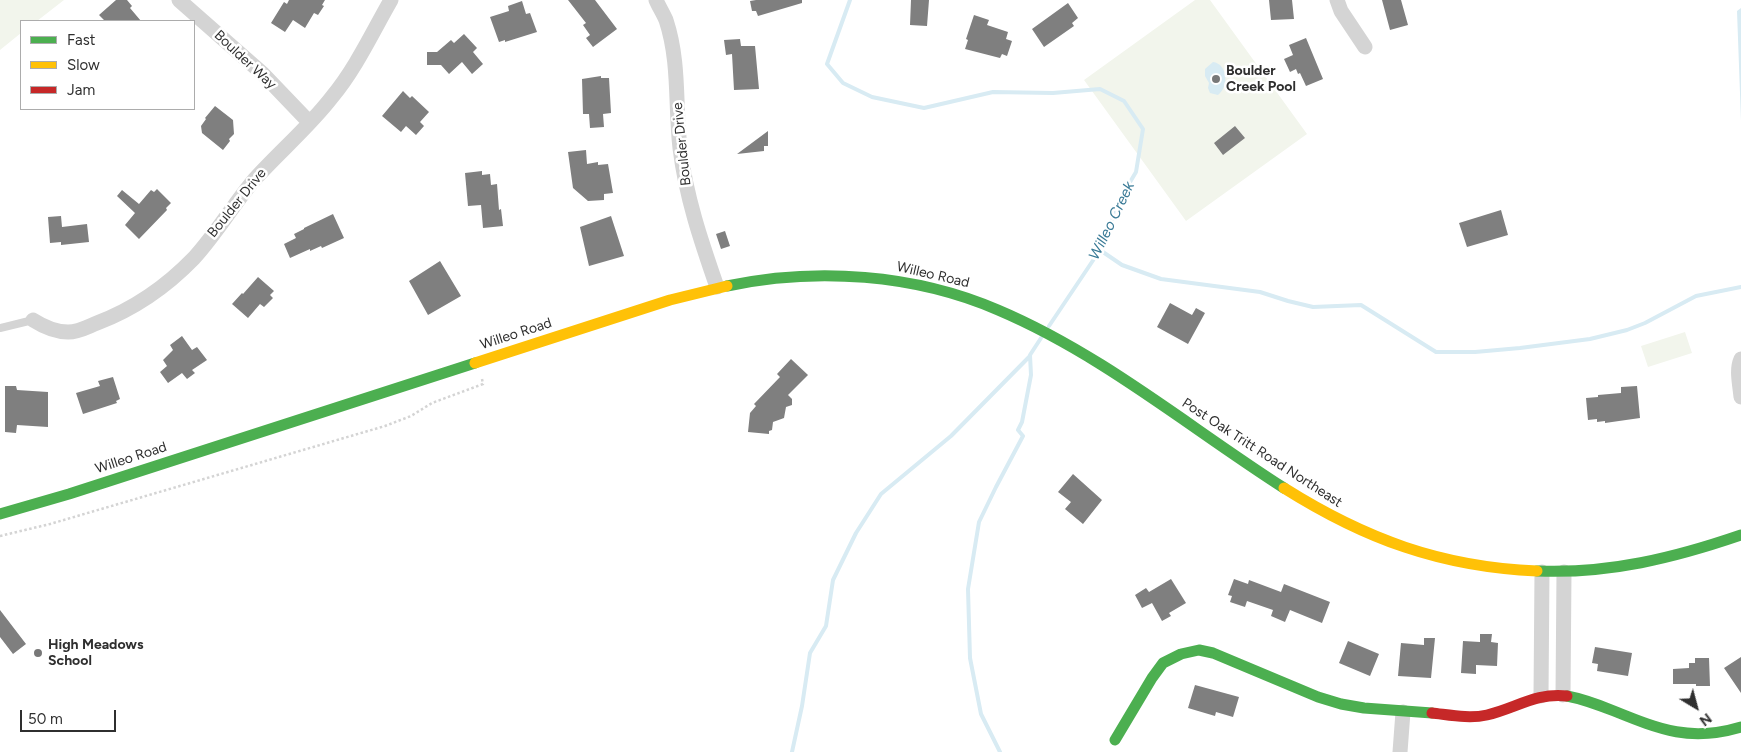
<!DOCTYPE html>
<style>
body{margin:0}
#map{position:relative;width:1741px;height:752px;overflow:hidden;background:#fff;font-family:Figtree,sans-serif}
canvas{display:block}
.legend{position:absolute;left:20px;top:20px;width:175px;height:90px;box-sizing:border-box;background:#fff;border:1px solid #acacac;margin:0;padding:6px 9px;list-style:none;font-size:15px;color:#2f2f2f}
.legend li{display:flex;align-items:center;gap:10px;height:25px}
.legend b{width:25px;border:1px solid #acacac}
.north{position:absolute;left:1671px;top:682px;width:50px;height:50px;-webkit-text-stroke:4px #fff;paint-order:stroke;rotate:143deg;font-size:14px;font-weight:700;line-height:20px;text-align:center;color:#2f2f2f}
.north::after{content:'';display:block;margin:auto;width:18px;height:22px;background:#2f2f2f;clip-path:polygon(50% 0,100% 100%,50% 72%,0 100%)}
.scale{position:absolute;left:20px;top:710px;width:96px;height:22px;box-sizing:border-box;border:2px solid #2f2f2f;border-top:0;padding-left:6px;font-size:15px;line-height:18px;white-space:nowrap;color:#2f2f2f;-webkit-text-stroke:4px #fff;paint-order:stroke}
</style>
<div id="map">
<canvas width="1741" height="752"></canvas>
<ul class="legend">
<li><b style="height:6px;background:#4caf50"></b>Fast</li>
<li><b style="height:6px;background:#ffc107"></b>Slow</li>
<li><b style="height:6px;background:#c62828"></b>Jam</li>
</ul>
<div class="north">N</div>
<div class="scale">50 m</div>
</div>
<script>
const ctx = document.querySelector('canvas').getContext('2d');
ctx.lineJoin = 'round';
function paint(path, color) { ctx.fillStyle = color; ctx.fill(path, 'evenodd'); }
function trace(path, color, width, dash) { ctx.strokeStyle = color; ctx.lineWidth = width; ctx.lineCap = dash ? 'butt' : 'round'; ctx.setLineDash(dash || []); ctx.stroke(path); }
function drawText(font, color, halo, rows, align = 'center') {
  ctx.font = font + ' Figtree,sans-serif'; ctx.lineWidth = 5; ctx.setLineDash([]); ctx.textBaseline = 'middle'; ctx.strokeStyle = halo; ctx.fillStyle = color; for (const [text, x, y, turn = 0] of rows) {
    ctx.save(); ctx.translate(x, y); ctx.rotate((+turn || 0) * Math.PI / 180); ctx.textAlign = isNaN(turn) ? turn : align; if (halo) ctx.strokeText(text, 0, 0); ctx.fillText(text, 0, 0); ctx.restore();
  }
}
paint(new Path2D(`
 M0,0H64L37,21H21V33L0,50Z
 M1195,0H1210L1307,134L1186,221L1084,80Z
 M1685,332L1692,353L1648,367L1641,346Z`), '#f2f5ec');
paint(new Path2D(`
 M1741,8V121L1737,11Z
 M1213,62C1228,64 1229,87 1218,95L1210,93L1208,88L1209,83L1205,76V69Z`), '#d8ebf3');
trace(new Path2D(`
 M850,0L827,64L843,83L872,97L924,108L993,92L1053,93L1100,89L1124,101L1143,129L1136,172L1114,209L1111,228L1100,250L1049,326
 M1100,250L1122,265L1161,279L1260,292L1288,301L1313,307L1361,305L1436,352H1475L1520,348L1590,339L1627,330L1645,323L1696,296L1741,287
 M792,752L802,706L810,653L826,626L833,580L856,533L881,494L951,436L1030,356
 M1000,752L981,714L970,658L968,589L979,522L996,487L1023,436L1018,430L1022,422L1031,375L1030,355L1041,338`), '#d8ebf3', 4);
paint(new Path2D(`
 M116,0H127L132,6L130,8L141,21H105L99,15Z
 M289,0H325L322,5L324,6L318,15L314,13L305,28L293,20L285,32L271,23L284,2L287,4Z
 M568,0H595L617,29L593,47L586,38L590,35L583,25L586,23Z
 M756,0H802V3L758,16L756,11H752L750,1Z
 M911,0H929L927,26L910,25Z
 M1269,0H1292L1294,19L1271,20Z
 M1382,0H1401L1408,25L1390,30Z
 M522,1L526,14L530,13L537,32L505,42V40L499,42L490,17L509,11L508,6Z
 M1068,3L1078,18L1072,23L1074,26L1044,47L1032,29Z
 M974,15L989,20L987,25L1008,32L1006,39L1012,41L1007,56L1002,54L1000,58L965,49L968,40L966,39Z
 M464,34L477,48L473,52L483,64L472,74L462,62L449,74L441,65H427V52H437L451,40L454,43Z
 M1306,38L1323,79L1306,86L1300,73L1298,74L1296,69L1290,72L1284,59L1293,55L1289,45Z
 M740,39L741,46H755L759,89L734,90L732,54L726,55L724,40Z
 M601,76V78H609L611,113L603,114L604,127L590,128L589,114H583L582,79Z
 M403,91L410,98L412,96L429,112L420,122L424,126L416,135L406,126L401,132L382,116Z
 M215,106L233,120L234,134L229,139L230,141L223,150L202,133L201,126L206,119L205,118Z
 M1235,126L1245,138L1223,155L1214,143Z
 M768,131V146H764V151L737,154Z
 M586,150L587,164L598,162V165L608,164L613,193L604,194V200L588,201L573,188L568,152Z
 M482,171V175L490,174L491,185L497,184L499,210L501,209L503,226L483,228L481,205L468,206L465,173Z
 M157,189L171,203L166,208L167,210L139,239L125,225L135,213L117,196L122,190L139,204L151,190L154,192Z
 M1501,210L1508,235L1467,247L1459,223Z
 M333,214L344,238L322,248L321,246L310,251V249L290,258L284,244L296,238L294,234L304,229V228Z
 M61,216L62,227L87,224L89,242L61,245V242L50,243L48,217Z
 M611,216L624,256L589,266L580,227Z
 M725,231L730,246L721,249L716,234Z
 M440,261L461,296L428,315L409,281Z
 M258,277L274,291L270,295L273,298L264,307L260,304L248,318L232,304L242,293L243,294Z
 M1170,303L1192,315L1196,308L1205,313L1188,344L1157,327Z
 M182,336L192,350L197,347L207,360L192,370L195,373L187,379L182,373L168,383L160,372L167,366L163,360L173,350L170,345Z
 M791,359L808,375L788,395L792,399V405L786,407L784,418L773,422L772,430L769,431V434L748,432L750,413L756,406L754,404L780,377L777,374Z
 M113,377L120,399L116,401L117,403L83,414L76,393L100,386L98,381Z
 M5,386H16L17,390L48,392V427L17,425L16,433L5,432Z
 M1637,386L1640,418L1605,423V421L1597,422V419L1588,420L1586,398L1598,397V395L1621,393V387Z
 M1073,474L1102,500L1083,524L1065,509L1071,502L1058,492Z
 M1171,579L1186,603L1169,613L1171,616L1162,621L1152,603L1142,608L1135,595L1146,588L1149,592Z
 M1234,579L1248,584L1249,580L1281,592L1284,584L1330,602L1322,623L1290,610L1285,622L1271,616L1273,610L1247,601L1245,607L1230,602L1232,596L1228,595Z
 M0,610L26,644L13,654L0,637Z
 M1480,634H1492L1491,642L1498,643L1497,666L1476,665V674L1461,673L1463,641L1480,642Z
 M1424,638H1435L1431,678L1398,676L1401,643L1424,645Z
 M1348,641L1379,654L1370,676L1339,663Z
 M1595,647L1632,653L1628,676L1597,671L1598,664L1592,663Z
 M1741,657V693L1724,668Z
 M1695,658H1709L1710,686H1696V684H1673V669L1689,668V663H1695Z
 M1195,685L1239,697L1233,717L1216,712L1215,716L1188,708Z`), '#7f7f7f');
trace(new Path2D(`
 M0,536L50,524L385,426L411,416L432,403L483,384L482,379`), '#d4d4d4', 2.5, [2.5, 2.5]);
trace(new Path2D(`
 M0,328L33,320`), '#d4d4d4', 8);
trace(new Path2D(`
 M179,0L263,74L309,122
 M656,0C659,7 663,13 666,20C680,62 675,106 680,148C686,197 701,241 717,287
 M1337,0L1341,11L1365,47
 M33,320C44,327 55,332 68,332C79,332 87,327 97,323C134,309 166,287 194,258C216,234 233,205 254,180C279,152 309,127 332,97C356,68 372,33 391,0
 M1741,359C1736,370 1740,385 1741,397
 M1563,695L1564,572
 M1541,696L1542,572
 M1400,752L1403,712`), '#d4d4d4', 15);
trace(new Path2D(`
 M727,286C816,267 915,274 998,310C1102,354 1190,428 1284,488
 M0,514L69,494L475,363
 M1537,571C1609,574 1674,558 1741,535
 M1567,696C1583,699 1599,705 1614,711C1661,730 1691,742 1741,727
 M1115,740L1152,678L1163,663L1181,654L1199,650L1213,653L1318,697L1341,704L1364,708L1432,713`), '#4caf50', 11);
trace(new Path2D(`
 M475,363L670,300L727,286
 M1284,488C1365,539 1441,567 1537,571`), '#ffc107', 11);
trace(new Path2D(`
 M1432,713C1450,715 1469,719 1487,715C1514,709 1537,692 1567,696`), '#c62828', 11);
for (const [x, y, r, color] of [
 [1216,79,5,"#787878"],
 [38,653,5,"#787878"]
]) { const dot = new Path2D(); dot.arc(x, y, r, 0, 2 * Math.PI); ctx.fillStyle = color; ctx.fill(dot); trace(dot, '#fff', 2); }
drawText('14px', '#2f2f2f', '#fff', [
 ["Boulder Way",245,60,43],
 ["Boulder Drive",682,144,-96],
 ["Boulder Drive",237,203,-51],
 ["Willeo Road",933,275,13],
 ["Willeo Road",516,334,-18],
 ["Post Oak Tritt Road Northeast",1262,453,33],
 ["Willeo Road",131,458,-18]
]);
drawText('bold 14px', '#2f2f2f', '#fff', [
 ["Boulder",1226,71],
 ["Creek Pool",1226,87],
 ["High Meadows",48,645],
 ["School",48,661]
], 'left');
drawText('italic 15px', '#397a96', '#fff', [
 ["Willeo Creek",1112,221,-64]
]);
</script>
